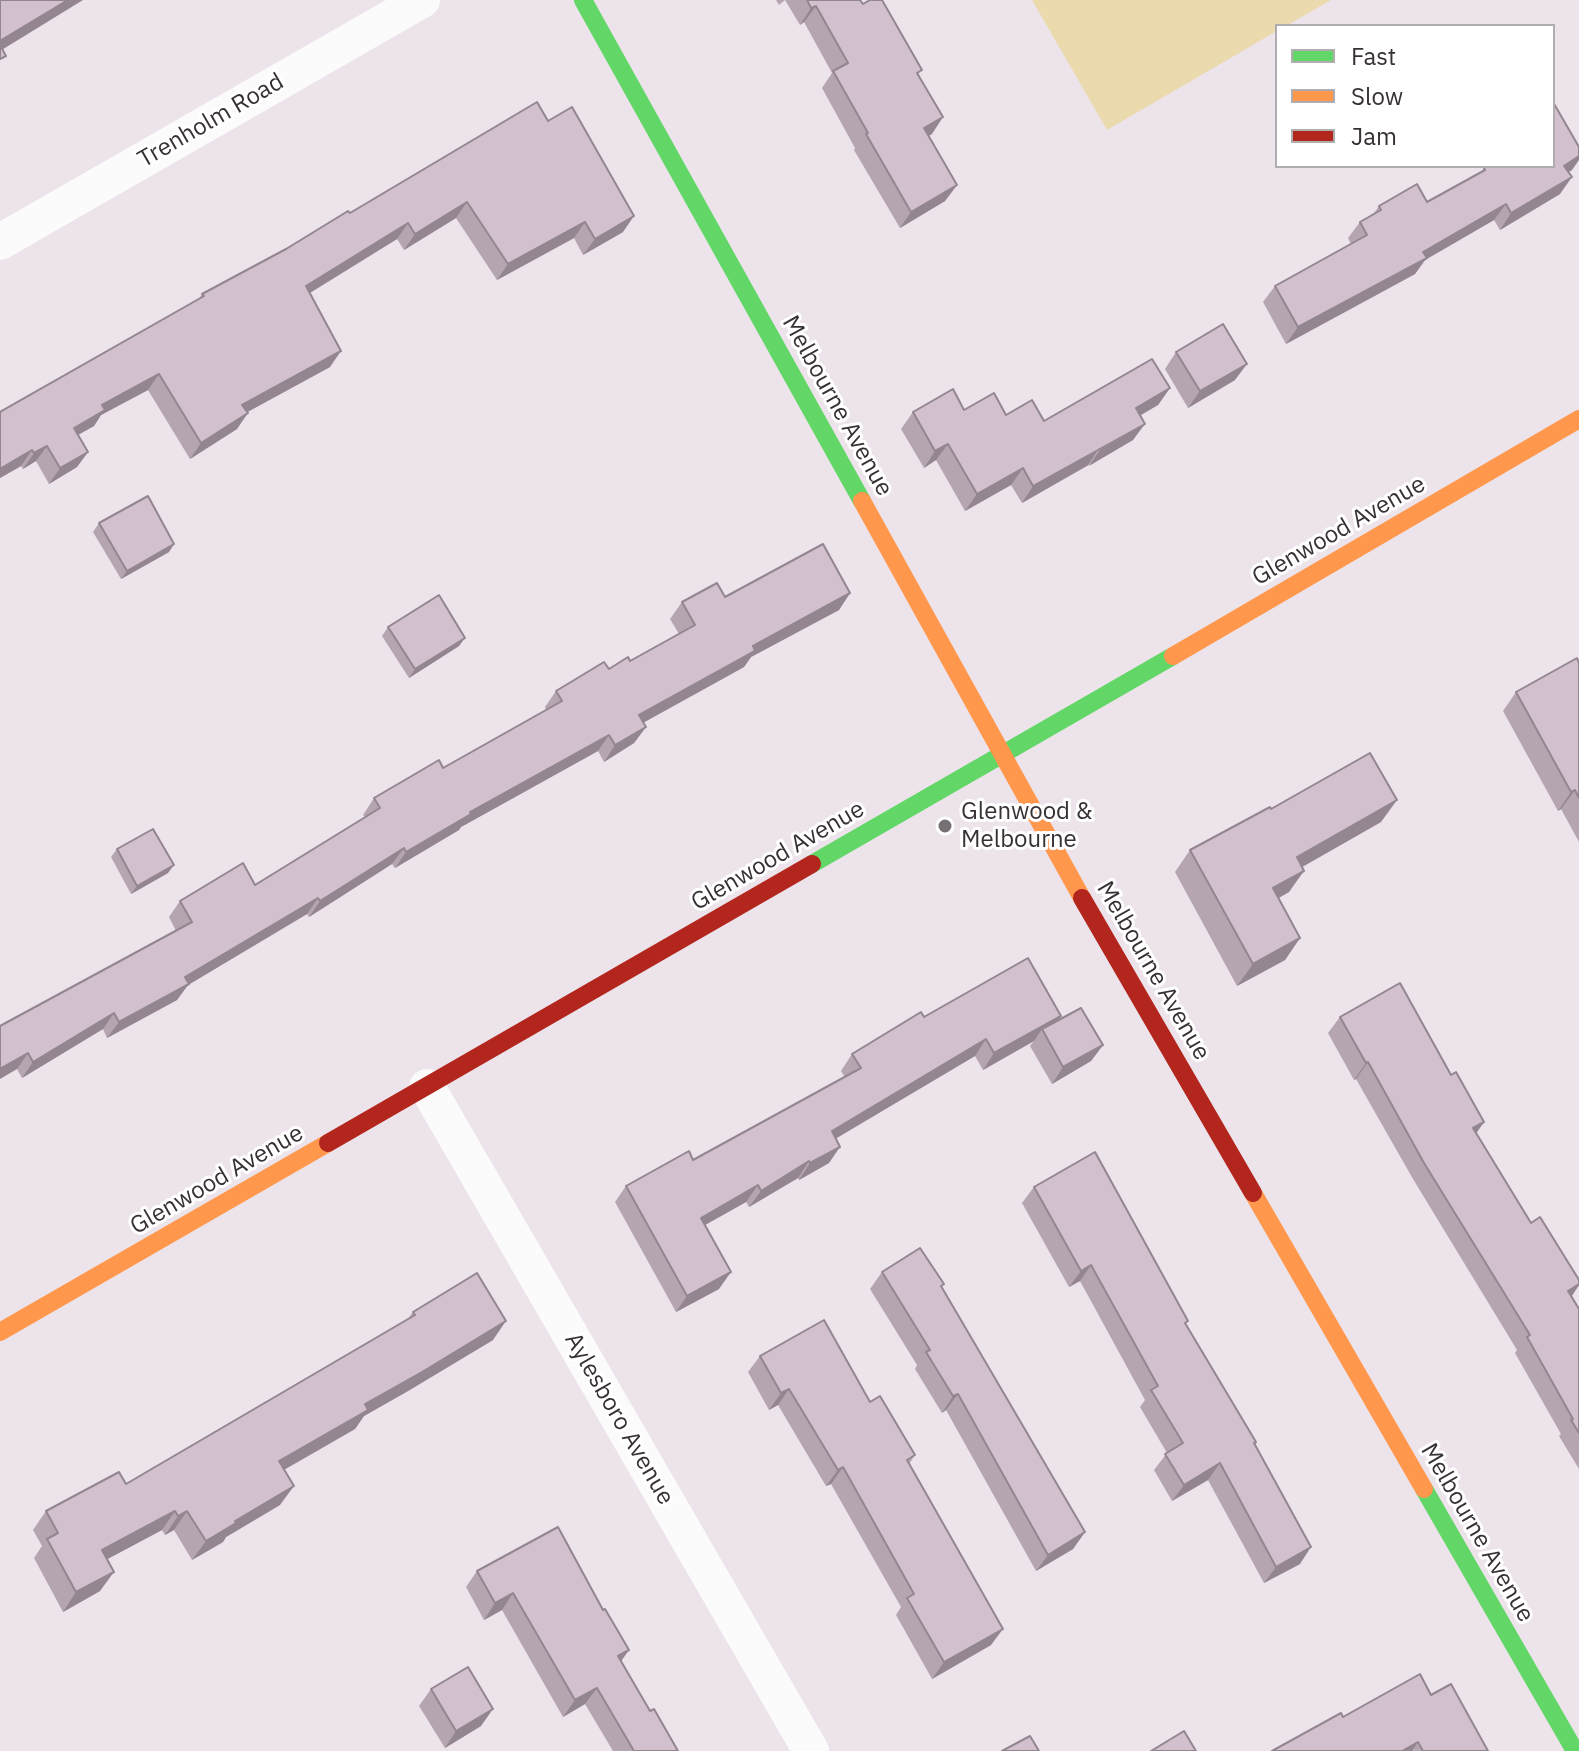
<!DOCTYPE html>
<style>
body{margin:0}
#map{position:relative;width:1579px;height:1751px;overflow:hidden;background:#ece4ea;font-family:"IBM Plex Sans",sans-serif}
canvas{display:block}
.legend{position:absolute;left:1275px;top:24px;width:280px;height:144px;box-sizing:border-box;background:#fff;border:2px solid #afadaf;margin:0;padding:10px 14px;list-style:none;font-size:24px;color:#373136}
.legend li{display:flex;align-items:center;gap:16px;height:40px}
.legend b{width:40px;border:2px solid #afadaf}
</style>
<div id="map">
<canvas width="1579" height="1751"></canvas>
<ul class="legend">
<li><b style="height:10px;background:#63d668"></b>Fast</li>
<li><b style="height:10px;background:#ff974d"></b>Slow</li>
<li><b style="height:10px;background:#b3261e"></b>Jam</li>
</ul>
</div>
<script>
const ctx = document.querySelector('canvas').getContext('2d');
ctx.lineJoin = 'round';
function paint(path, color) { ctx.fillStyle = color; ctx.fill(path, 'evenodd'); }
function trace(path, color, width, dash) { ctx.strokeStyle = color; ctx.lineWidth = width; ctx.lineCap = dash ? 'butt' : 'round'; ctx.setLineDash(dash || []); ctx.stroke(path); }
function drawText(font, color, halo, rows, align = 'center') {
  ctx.font = font + ' "IBM Plex Sans",sans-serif'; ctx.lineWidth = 6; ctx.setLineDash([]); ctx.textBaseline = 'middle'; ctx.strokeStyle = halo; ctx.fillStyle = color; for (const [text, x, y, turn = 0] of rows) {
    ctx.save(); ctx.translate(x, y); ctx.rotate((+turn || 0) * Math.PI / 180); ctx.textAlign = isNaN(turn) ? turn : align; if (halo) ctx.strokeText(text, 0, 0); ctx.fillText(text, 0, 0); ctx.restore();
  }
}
paint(new Path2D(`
 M1032,0H1331L1286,26H1277V31L1107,130Z`), '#eadaae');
trace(new Path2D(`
 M0,242L422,0
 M427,1087L811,1751`), '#fcfbfc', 36);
trace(new Path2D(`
 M583,0L862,501
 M812,864L1173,656
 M1424,1489L1575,1751`), '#63d668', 18);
trace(new Path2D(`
 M862,501L1082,898
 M1173,656L1579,419
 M1253,1193L1424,1489
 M0,1332L328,1143`), '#ff974d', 18);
trace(new Path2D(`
 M1082,898L1253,1193
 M328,1143L812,864`), '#b3261e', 18);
paint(new Path2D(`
 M776,0H860L919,74L932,134L928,136L957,185L945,201L900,228L854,150L855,148L822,88L832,73L804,22L800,25L785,0L779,5Z
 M548,121L623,232L583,255L574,238L497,280L456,218L404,250L397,239L310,293L330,367L247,412L237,429L190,459L148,390L101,415L94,426L78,435L88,452L77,467L49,484L36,461L23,469L21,466L0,478V412L199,299L202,294L286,249L350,213Z
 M1484,168L1572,170L1568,172L1560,194L1500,230L1494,220L1425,260L1415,274L1286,344L1263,302L1275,286L1351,244L1348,238L1360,222L1374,213L1379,206L1427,202L1481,172Z
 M1176,352L1235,380L1188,408L1165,369Z
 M1170,388L1158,405L1140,415L1133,440L1022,503L1011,485L965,511L936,460L924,468L901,429L913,412L1006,415L1044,421Z
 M99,523L174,544L169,552L121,579L93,532Z
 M850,593L839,610L751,657L744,667L643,723L646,727L634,743L604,762L598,751L461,827L459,830L395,868L392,864L309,917L307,914L188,985L177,1000L107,1038L103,1029L22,1078L17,1069L0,1026L176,931L169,917L180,901L255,885L365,817L363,815L374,798L443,768L546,710L545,707L556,691L630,661L679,634L670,619L682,602L725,597Z
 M388,627L459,646L409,678L382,636Z
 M1579,663V842L1561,809L1558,811L1503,711L1516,692Z
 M1271,809L1381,822L1302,867L1289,892L1278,898L1300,938L1285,960L1237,986L1175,872L1190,850Z
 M117,849L168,873L131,894L111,857Z
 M924,1017L1057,1021L1103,1045L1091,1061L1052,1084L1030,1046L1034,1041L983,1070L975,1056L836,1138L829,1163L799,1180L798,1178L749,1207L746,1202L705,1225L719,1289L676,1312L615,1202L626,1186L693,1160L845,1077L841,1071L852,1054Z
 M1340,1017L1451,1075L1484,1122L1476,1133L1531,1223L1579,1280V1285L1572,1296L1579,1309V1469L1559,1436L1561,1434L1515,1353L1517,1350L1413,1179L1356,1079L1354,1080L1328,1033Z
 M1034,1187L1185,1324L1256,1442L1255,1443L1300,1564L1264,1583L1208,1480L1172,1501L1154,1470L1167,1453L1140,1407L1145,1400L1080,1281L1069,1287L1022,1203Z
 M882,1272L941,1288L1085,1532L1073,1549L1036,1571L946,1410L942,1413L915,1369L917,1365L870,1289Z
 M413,1312L493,1340L408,1391L364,1416L355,1429L284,1470L280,1505L226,1537L223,1542L192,1560L174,1530L165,1535L162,1530L107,1559L100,1591L63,1612L34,1558L42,1546L33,1530L46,1511L126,1484L407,1320Z
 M760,1356L870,1402L915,1455L909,1464L991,1645L932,1679L896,1615L901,1607L831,1484L826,1486L778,1405L769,1410L748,1372Z
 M477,1571L621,1661L650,1711L678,1751H613L585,1704L563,1717L502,1610L484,1620L466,1587Z
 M431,1689L481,1726L445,1748L419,1706Z
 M1431,1695L1488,1751H1272L1343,1717Z`), '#b5a5b1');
paint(new Path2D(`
 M68,0H83L0,51V41Z
 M816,6L804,22L800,25L811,8Z
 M943,117L932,134L912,145L924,128Z
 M1579,156V160L1572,170L1552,182L1564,166Z
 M1572,177L1560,194L1500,230L1511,213Z
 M957,185L945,201L900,228L911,212Z
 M467,202L456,218L404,250L415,234Z
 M1506,204L1494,220L1425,260L1415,274L1286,344L1298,327L1423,252Z
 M634,216L623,232L583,255L595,239Z
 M585,222L574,238L497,280L508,264Z
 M408,223L397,239L295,302L306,286Z
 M341,351L330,367L231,421L242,405Z
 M1247,364L1235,380L1188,408L1200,391Z
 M159,374L148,390L101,415L94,426L63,443L74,428L102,405Z
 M1170,388L1158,405L1124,425L1136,408Z
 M248,413L237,429L190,459L201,443Z
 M1145,424L1133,440L1089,466L1100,450Z
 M948,444L936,460L924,468L935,451Z
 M47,446L36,461L23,469L34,453Z
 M1099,448L1088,465L1022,503L1033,486Z
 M32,450L21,466L0,478V469Z
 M88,452L77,467L49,484L60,468Z
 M1023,468L1011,485L965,511L977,494Z
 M174,544L169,552L121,579L127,571Z
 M850,593L839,610L751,657L744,667L628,731L639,715L753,646Z
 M465,638L459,646L409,678L415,669Z
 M646,727L634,743L604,762L615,745Z
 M609,735L598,751L461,827L459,830L395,868L406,852L470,812Z
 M1575,790L1561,809L1558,811L1571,792Z
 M1397,800L1381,822L1281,879L1297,857Z
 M404,848L392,864L309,917L320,901Z
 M174,865L168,873L131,894L137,886Z
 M1304,871L1289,892L1258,910L1273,888Z
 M318,898L307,914L188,985L177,1000L107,1038L119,1022L185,977Z
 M1300,938L1285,960L1237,986L1253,964Z
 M114,1013L103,1029L22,1078L33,1062Z
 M1061,1016L1049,1032L1042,1029L1034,1041L983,1070L994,1053Z
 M986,1039L975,1056L820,1148L832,1131Z
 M1103,1045L1091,1061L1052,1084L1063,1067Z
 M28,1053L17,1069L0,1079V1069Z
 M1368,1062L1356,1079L1354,1080L1366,1063Z
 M1484,1122L1473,1138V1128Z
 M840,1147L829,1163L799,1180L810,1163Z
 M809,1161L798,1178L749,1207L761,1191Z
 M758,1185L746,1202L689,1234L701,1218Z
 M1091,1265L1080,1281L1069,1287L1081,1271Z
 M731,1272L719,1289L676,1312L687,1296Z
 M1579,1284V1285L1569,1300L1568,1291Z
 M506,1321L493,1340L408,1391L364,1416L355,1429L266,1480L279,1461L365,1404Z
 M789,1389L778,1405L769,1410L781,1393Z
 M958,1394L946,1410L942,1413L953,1396Z
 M1220,1463L1208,1480L1172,1501L1184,1485Z
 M843,1467L831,1484L826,1486L838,1470Z
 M294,1486L280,1505L226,1537L223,1542L192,1560L206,1541L235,1521Z
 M175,1511L162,1530L89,1569L102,1550Z
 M187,1511L174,1530L165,1535L178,1516Z
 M1085,1532L1073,1549L1036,1571L1048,1555Z
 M1311,1547L1300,1564L1264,1583L1276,1567Z
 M114,1572L100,1591L63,1612L76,1592Z
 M513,1593L502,1610L484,1620L495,1603Z
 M1003,1629L991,1645L932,1679L944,1662Z
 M629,1650L617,1667L618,1656Z
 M597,1688L585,1704L563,1717L575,1700Z
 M493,1709L481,1726L445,1748L456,1731Z
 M1418,1742L1412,1751H1402Z`), '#938690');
const building = new Path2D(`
 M0,0H68L0,41Z
 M807,0H860L863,4L870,0H882L922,70L917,73L943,117L924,128L957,185L911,212L866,134L868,133L833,71L848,63L816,6L811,8Z
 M0,45L6,56L0,59Z
 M537,102L548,121L572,107L634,216L595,239L585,222L508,264L467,202L415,234L408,223L306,286L341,351L242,405L248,413L201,443L159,374L102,405L105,410L74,428L88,452L60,468L47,446L34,453L32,450L0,469V412L204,296L202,294L286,249L348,211L350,213Z
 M1553,102L1579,147V156L1564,166L1572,177L1511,213L1506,204L1423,252L1427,258L1298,327L1275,286L1367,235L1360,222L1381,210L1379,206L1417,184L1427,202L1485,170L1484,168L1487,166H1553Z
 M1223,324L1247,364L1200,391L1176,352Z
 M1152,359L1170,388L1136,408L1145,424L1033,486L1023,468L977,494L948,444L935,451L913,412L953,389L964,410L994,393L1006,415L1032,400L1044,421Z
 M148,496L174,544L127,571L99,523Z
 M823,544L850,593L753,646L755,651L639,715L646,727L615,745L609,735L470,812L471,814L406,852L404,848L320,901L318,898L185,977L189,984L119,1022L114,1013L33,1062L28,1053L0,1069V1026L192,922L180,901L243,863L255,885L380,808L374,798L439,760L443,768L562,701L556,691L604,662L609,669L628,657L630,661L695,625L682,602L717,583L725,597Z
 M439,595L465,638L415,669L388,627Z
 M1577,658L1579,663V798L1575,790L1571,792L1516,692Z
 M1370,753L1397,800L1297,857L1304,871L1273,888L1300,938L1253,964L1190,850L1270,807L1271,809Z
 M153,829L174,865L137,886L117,849Z
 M1028,958L1061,1016L994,1053L986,1039L832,1131L840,1147L810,1163L809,1161L761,1191L758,1185L701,1218L731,1272L687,1296L626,1186L689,1151L693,1160L861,1068L852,1054L921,1012L924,1017Z
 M1400,983L1451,1075L1456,1072L1484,1122L1473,1128L1531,1223L1540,1217L1579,1280V1284L1568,1291L1579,1309V1433L1571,1420L1573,1419L1527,1337L1530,1335L1424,1163L1368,1062L1366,1063L1340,1017Z
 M1081,1008L1103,1045L1063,1067L1042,1029Z
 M1095,1152L1188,1321L1185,1323L1256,1442L1254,1443L1311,1547L1276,1567L1220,1463L1184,1485L1165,1454L1183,1443L1151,1390L1158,1386L1091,1265L1081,1271L1034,1187Z
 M920,1248L944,1284L941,1286L1085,1532L1048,1555L958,1394L953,1396L926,1352L930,1350L882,1272Z
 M477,1273L506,1321L422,1372L365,1404L368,1410L279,1461L294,1486L235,1521L236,1523L206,1541L187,1511L178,1516L175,1511L102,1550L114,1572L76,1592L47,1539L58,1533L46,1511L119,1472L126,1484L415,1315L413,1312Z
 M824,1320L870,1402L880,1396L915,1455L907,1460L1003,1629L944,1662L907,1598L914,1594L843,1467L838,1470L789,1389L781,1393L760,1356Z
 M558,1527L603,1610L605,1609L629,1650L618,1656L650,1711L654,1709L678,1751H634L597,1688L575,1700L513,1593L495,1603L477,1571Z
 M468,1667L493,1709L456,1731L431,1689Z
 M1420,1674L1431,1695L1451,1684L1488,1751H1423L1418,1742L1402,1751H1272L1341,1713L1343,1717Z
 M1184,1731L1196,1751H1151Z
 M1030,1736L1039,1751H1002Z`);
paint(building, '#d2c0ce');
trace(building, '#938690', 2);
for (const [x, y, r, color] of [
 [945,826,8,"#767075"]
]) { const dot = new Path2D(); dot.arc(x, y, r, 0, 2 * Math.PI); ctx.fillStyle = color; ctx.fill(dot); trace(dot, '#fff', 3); }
drawText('24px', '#373136', '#fff', [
 ["Trenholm Road",211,121,-30],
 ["Melbourne Avenue",837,406,61],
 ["Glenwood Avenue",1339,531,-30],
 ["Glenwood Avenue",778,856,-30],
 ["Melbourne Avenue",1153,971,60],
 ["Glenwood Avenue",217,1180,-30],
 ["Aylesboro Avenue",619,1419,60],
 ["Melbourne Avenue",1477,1533,60]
]);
drawText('24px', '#373136', '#fff', [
 ["Glenwood &",961,812],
 ["Melbourne",961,840]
], 'left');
</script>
